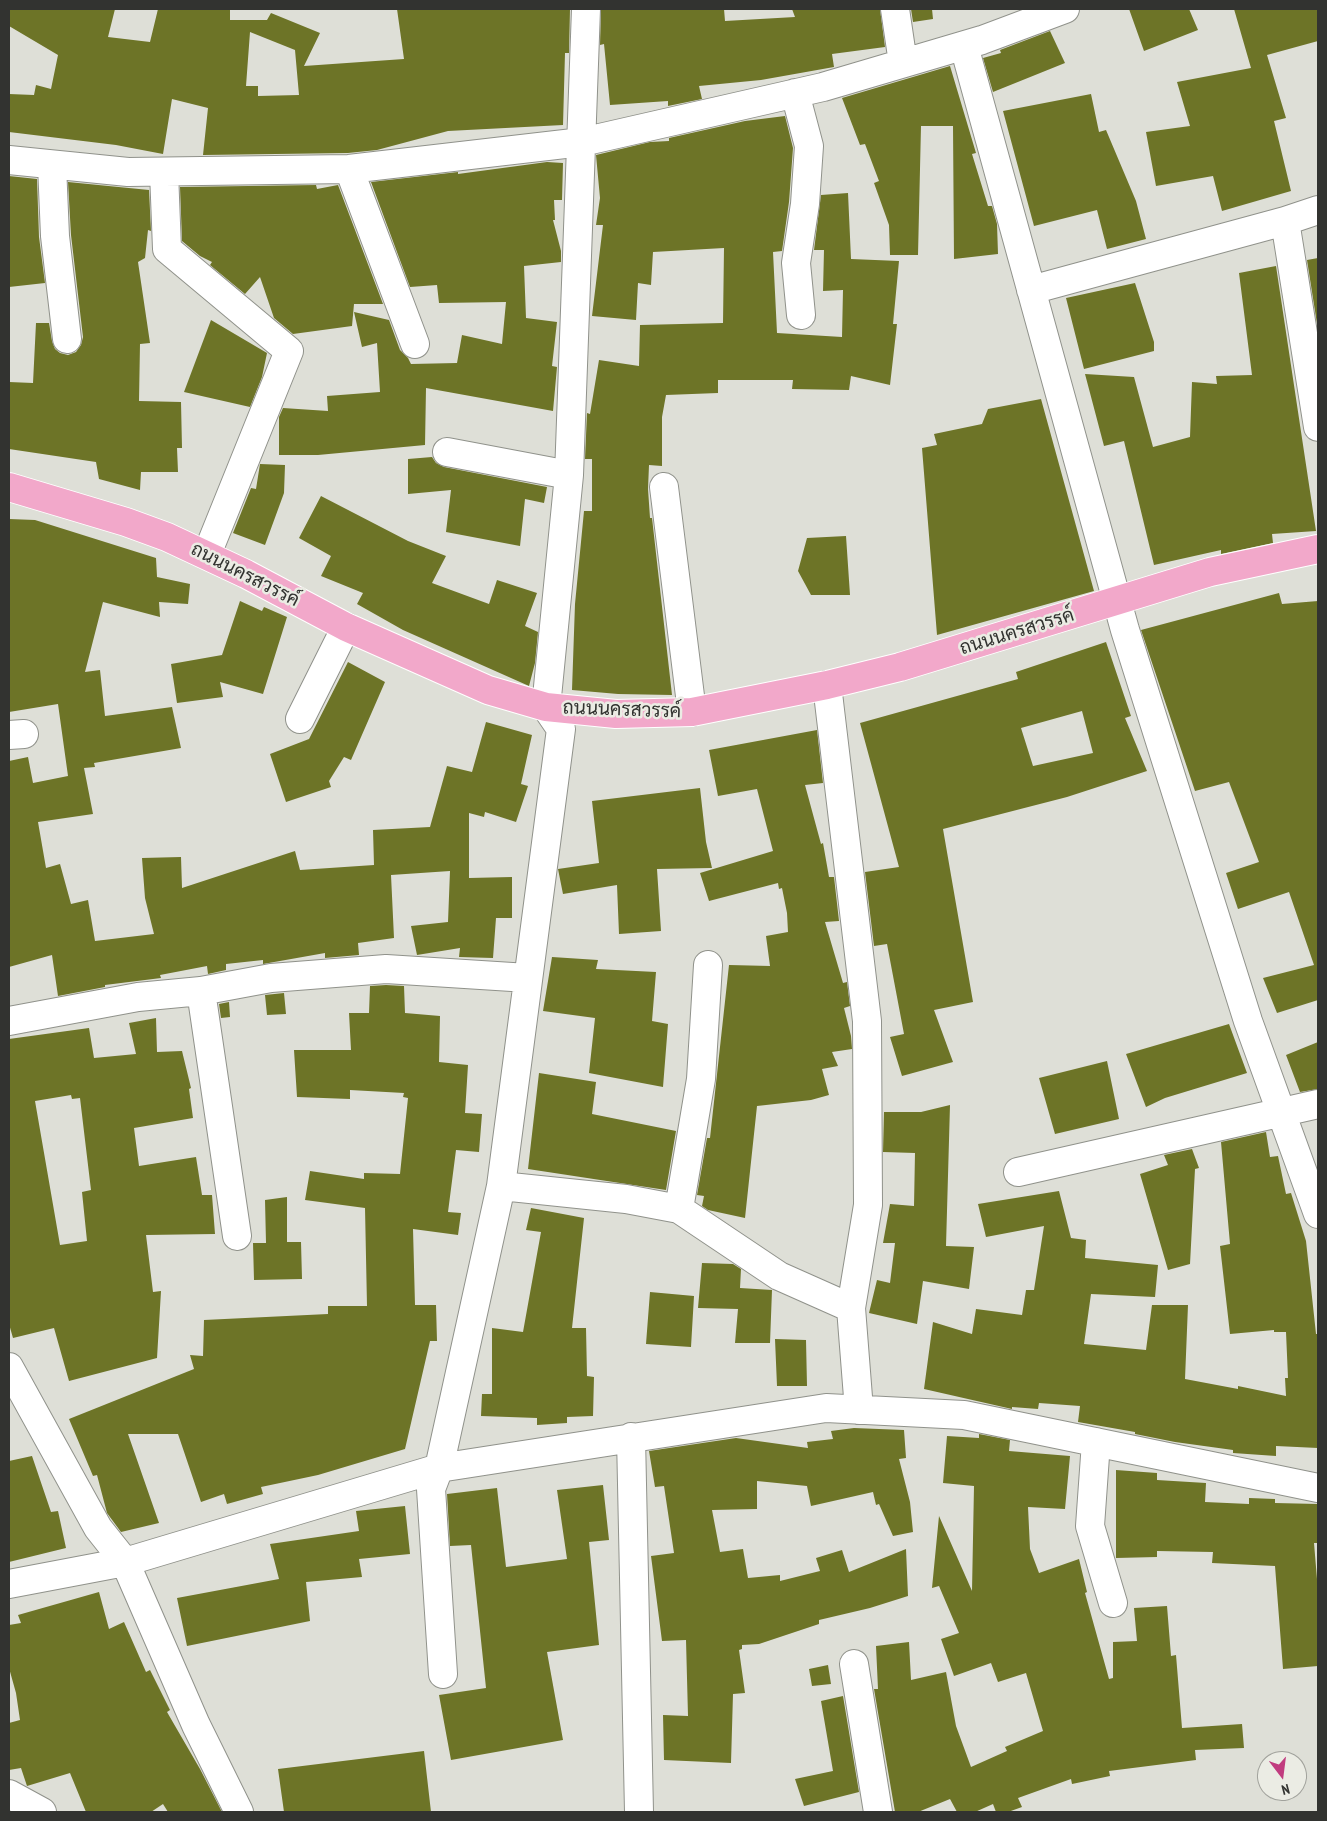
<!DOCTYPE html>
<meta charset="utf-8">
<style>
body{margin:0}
#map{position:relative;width:1327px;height:1821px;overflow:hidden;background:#dedfd7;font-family:"PT Sans Narrow",sans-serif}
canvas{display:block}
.frame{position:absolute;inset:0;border:10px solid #323330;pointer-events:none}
.north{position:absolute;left:1257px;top:1751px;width:50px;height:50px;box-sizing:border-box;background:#ebece4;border:1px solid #a1a29c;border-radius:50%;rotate:165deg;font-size:14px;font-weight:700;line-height:20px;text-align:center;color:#323330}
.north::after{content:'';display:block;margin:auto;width:18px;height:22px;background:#c13c7f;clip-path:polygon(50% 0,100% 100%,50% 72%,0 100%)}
</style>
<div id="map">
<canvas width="1327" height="1821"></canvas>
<div class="frame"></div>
<div class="north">N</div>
</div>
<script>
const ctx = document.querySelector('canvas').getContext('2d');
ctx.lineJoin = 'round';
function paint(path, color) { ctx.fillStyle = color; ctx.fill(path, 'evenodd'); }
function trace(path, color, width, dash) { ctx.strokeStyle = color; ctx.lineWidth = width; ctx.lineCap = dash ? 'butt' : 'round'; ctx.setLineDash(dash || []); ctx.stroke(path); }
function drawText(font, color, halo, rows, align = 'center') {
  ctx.font = font + ' "PT Sans Narrow",Sarabun,sans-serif'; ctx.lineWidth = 5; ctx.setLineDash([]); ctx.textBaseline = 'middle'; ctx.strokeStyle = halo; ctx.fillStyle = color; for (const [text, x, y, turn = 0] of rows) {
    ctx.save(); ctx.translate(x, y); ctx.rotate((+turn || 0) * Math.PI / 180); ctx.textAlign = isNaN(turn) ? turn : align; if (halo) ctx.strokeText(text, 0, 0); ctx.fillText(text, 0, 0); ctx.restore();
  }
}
paint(new Path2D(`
 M9,9H115L108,37L150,42L158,9H230V20H267L271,13L320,33L304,66L404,59L397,9H570L569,53H565L563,125L448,131L377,150L348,153L203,155L208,108L172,99L163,154L116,145L9,132V94L34,95L36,85L51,89L58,55L9,26ZM250,32L295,50L299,95L258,96V86H246Z
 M601,9H724L725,21L795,17L792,9H880L885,47L832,54L834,67L761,80L699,86L702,99L668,106V101L610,105L604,44L600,45Z
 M911,9H932L933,19L913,22Z
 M1129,9H1189L1198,30L1144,51Z
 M1234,9H1318V41L1267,55L1286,118L1274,121L1291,191L1222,211L1213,176L1156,186L1146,132L1190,126L1177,82L1251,68Z
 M1050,31L1065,63L993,92L983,58L1001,53L1000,50Z
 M950,66L976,153L972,154L988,206H992L997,224L998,254L954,259L953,126H921L918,255H890L889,225L874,183L879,181L865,144L860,145L842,98Z
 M1091,94L1099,132L1106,130L1136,201L1146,239L1107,249L1097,210L1034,226L1003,111Z
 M785,116L793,148L789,202L782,251L773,252L777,333L842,337L843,290L823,291L824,250H814L821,195L848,193L851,259L899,261L893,324H897L890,385L851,376L849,390L792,389L793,380H718V393L666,395L662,417V466L649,465L648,489L650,518H652L672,695L618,694L572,690L575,604L584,511H592V459H585L587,413L590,414L599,360L639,366L640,325L723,323L724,248L653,252L651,285L638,283L636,320L592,316L603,225H596L600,198L596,155L650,142L669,141V138L745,121Z
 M547,162L563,163L562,200H554L555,220H553L561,251V262L524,266L526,318L557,322L552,366L557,367L553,411L426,388L425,445L318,455H279V417L283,408L328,411L327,396L380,392L377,343L362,347L354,312L389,320L400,350L408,358L411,364L457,363L462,335L502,344L506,302L439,303L437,285L410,287L371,182L458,172V174Z
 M9,176L37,179L39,237L45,283L9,287Z
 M68,182L149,190L151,231L148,230L145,258L138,262L150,343L140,344L139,401L181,402L182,448H177L178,472H141L140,490L99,479L96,462L9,449V382L33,383L36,323H49L52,341L55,349L60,353L68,355L76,352L81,345L83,337L71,235Z
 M316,185L317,189L338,185L383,304H354L352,326L293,334L274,318L260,277L245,294L210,265L212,262L200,256L182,241L180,187Z
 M1318,258V330L1307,260Z
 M1276,266L1316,531L1272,534L1273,543L1221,554V550L1154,565L1124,441L1104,446L1085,374L1134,377L1153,447L1190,437L1192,382L1217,384L1216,376L1252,375L1239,273Z
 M1135,283L1154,342V351L1084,369L1066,298Z
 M211,320L267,353L262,377L250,407L184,392Z
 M1041,399L1094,591L937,635L922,448L937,445L934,434L982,424L988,409Z
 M432,457L436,463L444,467L547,487L544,503L525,499L520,546L446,532L451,490L408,494V459Z
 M260,464L285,465L284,493L265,545L233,533L251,488L256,489Z
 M321,496L408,541L446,556L432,583L489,604L497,580L537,593L525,626L538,632L535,663L529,686L403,630L357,604L363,593L321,576L331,556L299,538Z
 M9,519L35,520L156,558L157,577L190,584L188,604L159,602L160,617L103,602L85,672L100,670L105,716L172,707L181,748L94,763L95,767L84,768L93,814L38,822L46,868L60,864L71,904L88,900L95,941L154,934L145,898L142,858L181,857L182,888L295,851L300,870L374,865L373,830L430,827L447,766L472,772L486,722L532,735L521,784L528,786L516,822L485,812L484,817L469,813V878L512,877V918H496L493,958L459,957L460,948L417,955L411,926L448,922L450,871L391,875L394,938L358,943L359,955L325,958V953L263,964V960L226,964V970L208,974L207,966L160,975L161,978L105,985V987L58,996L52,955L9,967V761L28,757L33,783L68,776L58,704L9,712Z
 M846,536L850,595H811L798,571L807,538Z
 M1279,593L1282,604L1318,601V1000L1277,1013L1263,978L1314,965L1289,892L1238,909L1226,873L1259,862L1229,782L1195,791L1141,630Z
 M240,601L262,611L264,607L287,617L263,694L220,682L223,697L177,703L171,664L222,655Z
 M1106,642L1131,716L1125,718L1147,771L1067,797L943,829L973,1002L934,1010L953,1062L902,1076L890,1037L904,1034L887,944L874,946L865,872L899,867L860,723L1018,679L1016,672ZM1082,711L1093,753L1033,766L1021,728Z
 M348,662L385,682L351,760L344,757L329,781L331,787L286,802L270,754L309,739Z
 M817,730L823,783L805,785L821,844L823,843L829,877H834L839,921L825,922L843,983L847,982L850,1006L844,1008L851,1036L852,1049L832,1052L838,1066L822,1069L829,1095L811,1100L757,1106L745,1218L708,1210L702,1206L704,1196L697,1195L707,1138H710L729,965L770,966L766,936L788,932L787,913L782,888L779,889L778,883L709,901L700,873L773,851L757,789L718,796L709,750Z
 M700,788L706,842L712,868L657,869L661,931L619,934L617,885L563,894L558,869L599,863L592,801Z
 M552,957L598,960L596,969L656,972L652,1021L668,1024L663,1087L589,1073L595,1018L543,1011Z
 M386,985L404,986L405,1013L440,1016L439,1062L468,1065L465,1113L482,1114L479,1152L456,1150L448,1212L461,1213L458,1235L413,1229L415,1305H436L437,1341H430L405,1449L318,1475L261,1487L263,1494L227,1504L224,1494L201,1502L178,1434H128L159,1523L121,1532L107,1513L97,1475L93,1476L69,1419L194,1369L190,1355L203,1356L204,1320L328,1314V1306H367L365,1208L305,1200L310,1171L364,1179V1173L400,1174L408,1098L403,1097L404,1093L350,1090V1099L297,1097L294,1050H351L349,1013H369L370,986Z
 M284,993L286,1014L267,1015L265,995Z
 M229,1002L230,1017L221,1018L219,1004Z
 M156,1018L157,1052L182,1051L191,1088L189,1089L193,1118L134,1128L139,1166L196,1157L202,1195H212L215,1234L146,1235L153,1292L161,1291L157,1358L69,1381L54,1328L13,1338L9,1324V1039L89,1028L94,1058L136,1054L129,1023ZM71,1095L72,1099L80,1098L85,1140L91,1190L82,1192L87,1241L60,1245L35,1101Z
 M1229,1024L1247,1073L1165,1098L1146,1107L1126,1054Z
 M1318,1042V1089L1300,1092L1286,1055Z
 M1107,1061L1119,1119L1055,1134L1039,1078Z
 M539,1073L596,1082L592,1114L676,1131L666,1190L528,1169Z
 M950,1105L946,1246L974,1247L969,1289L923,1281L917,1324L869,1313L877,1280L890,1283L895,1243H883L890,1204L914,1206L915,1153L883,1152L884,1112H921Z
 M1266,1132L1270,1157L1278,1156L1286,1194L1291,1193L1306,1241L1316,1334H1318V1448L1276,1446V1456L1233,1453V1450L1175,1442L1135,1434V1432L1078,1422L1080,1406L1039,1403L1038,1409L1012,1407V1409L924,1389L933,1322L972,1334L976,1309L1022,1315L1026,1290H1034L1044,1226L986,1237L978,1204L1059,1191L1071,1238L1086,1240L1085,1258L1158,1265L1155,1297L1091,1294L1084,1344L1146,1350L1152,1305H1188L1185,1379L1238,1389V1386L1286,1396L1285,1378H1288L1286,1332H1274V1330L1230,1334L1220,1246L1230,1244L1221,1142Z
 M1192,1149L1199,1168L1195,1169L1190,1264L1168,1270L1140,1174L1168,1165L1164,1155Z
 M287,1197V1242H301L302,1279L254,1280L253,1243H266L265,1200Z
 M531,1208L584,1218L572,1328H586L587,1376L594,1377L593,1416L567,1417V1423L537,1425V1418L481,1416L482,1394H492V1328L523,1332L541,1232L526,1230Z
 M702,1263L733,1264L741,1269L740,1288L772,1290L770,1343H735L738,1309L698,1308Z
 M650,1292L694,1296L691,1347L646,1344Z
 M775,1339L806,1340L807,1386H777Z
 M854,1428L904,1430L906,1458L899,1459L910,1502L913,1532L893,1536L879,1504L876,1505L873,1492L811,1506L807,1486L757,1481V1509L712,1510L720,1552L743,1549L748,1578L780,1575V1581L820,1571L816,1558L842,1550L849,1572L906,1549L908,1596L870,1608L819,1620V1624L759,1644L742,1645V1649L739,1650L745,1693L733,1694L731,1763L664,1760L663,1715L688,1716L686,1640L662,1641L651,1556L674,1553L664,1486L655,1487L649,1451L736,1438L808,1448L807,1442L833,1439L831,1431Z
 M979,1434L1010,1440L1009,1451L1070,1456L1065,1509L1028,1507L1030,1549L1039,1573L1079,1559L1087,1592L1085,1593L1109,1679L1113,1678V1642L1137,1641L1134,1608L1167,1606L1171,1656L1176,1655L1182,1728L1242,1724L1244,1748L1195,1750L1196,1760L1109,1771L1110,1776L1072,1784L1071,1779L1018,1798L1022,1807L1008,1812H996L993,1804L975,1812H957L950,1799L918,1812H895L874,1689H878L876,1646L909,1642L911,1680L946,1672L956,1726L971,1767L1007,1751L1005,1747L1043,1731L1026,1673L998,1682L991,1663L954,1676L941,1639L959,1633L939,1586L932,1588L939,1516L972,1591L974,1486L943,1483L947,1436L979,1438Z
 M32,1456L51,1512L58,1511L66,1548L9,1562V1461Z
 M1116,1470L1157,1473V1480L1206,1483L1205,1502L1249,1504V1498L1275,1499V1503L1318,1504V1543H1314L1318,1591V1666L1283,1669L1275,1566L1212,1563L1213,1552L1157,1551V1557L1116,1558Z
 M603,1485L609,1540L589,1542L599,1645L547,1652L563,1740L451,1760L439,1695L486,1688L471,1545L450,1546L447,1494L497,1488L506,1567L567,1559L557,1490Z
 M405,1506L410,1554L359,1559L362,1577L306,1582L310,1621L187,1646L177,1598L279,1579L270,1544L359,1531L356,1511Z
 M99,1592L109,1629L124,1622L146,1672L150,1670L170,1710L167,1712L200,1769L222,1812H168L163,1804L151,1812H86L70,1773L27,1786L21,1768L9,1770V1723L20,1720L16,1693L9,1668V1625L21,1623L18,1615Z
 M828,1665L831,1684L812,1686L809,1669Z
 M843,1696L859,1792L804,1806L795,1779L833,1771L821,1701Z
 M424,1751L431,1812H284L278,1769Z`), '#6d7427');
const minor = new Path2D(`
 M895,9L903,63
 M964,46L1125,630L1248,1021L1318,1214
 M795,93L809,146L805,204L796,263L801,315
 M9,160L128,172L349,169L582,142L823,87L982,40L1065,9
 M52,165L55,236L67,339
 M349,169L415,344
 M164,172L167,249L289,351L207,554
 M1285,221L1318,427
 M1031,290L1285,221L1318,210
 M447,452L569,475
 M664,487L692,712
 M827,685L867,1021L868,1205L851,1308
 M300,719L346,627
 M9,735L24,734
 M201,991L237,1236
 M9,1021L138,997L201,991L271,978L386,969L528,978
 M1018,1172L1318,1104
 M501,1186L626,1199L679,1209L779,1276L851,1308L859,1410
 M679,1209L701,1079L708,965
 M9,1367L98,1528L125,1562L196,1725L239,1812
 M631,1437L639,1812
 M1096,1442L1090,1526L1113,1603
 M9,1584L125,1562L439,1468L826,1408L964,1415L1318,1488
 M854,1664L878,1812
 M443,1674L431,1489L439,1468L501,1186L561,729L546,707L569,475L586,9
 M9,1794L42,1812`);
const major = new Path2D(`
 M9,487L126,522L167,537L246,574L346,627L488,690L546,707L616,714L692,712L827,685L900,667L1210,572L1318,549`);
trace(minor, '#90928b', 30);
trace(major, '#fff', 30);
trace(minor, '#fff', 28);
trace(major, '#f2a8ca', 28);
drawText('19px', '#323330', '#ebece4', [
 ["ถนนนครสวรรค์",245,575,27],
 ["ถนนนครสวรรค์",1017,632,-17],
 ["ถนนนครสวรรค์",622,710,2]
]);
</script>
